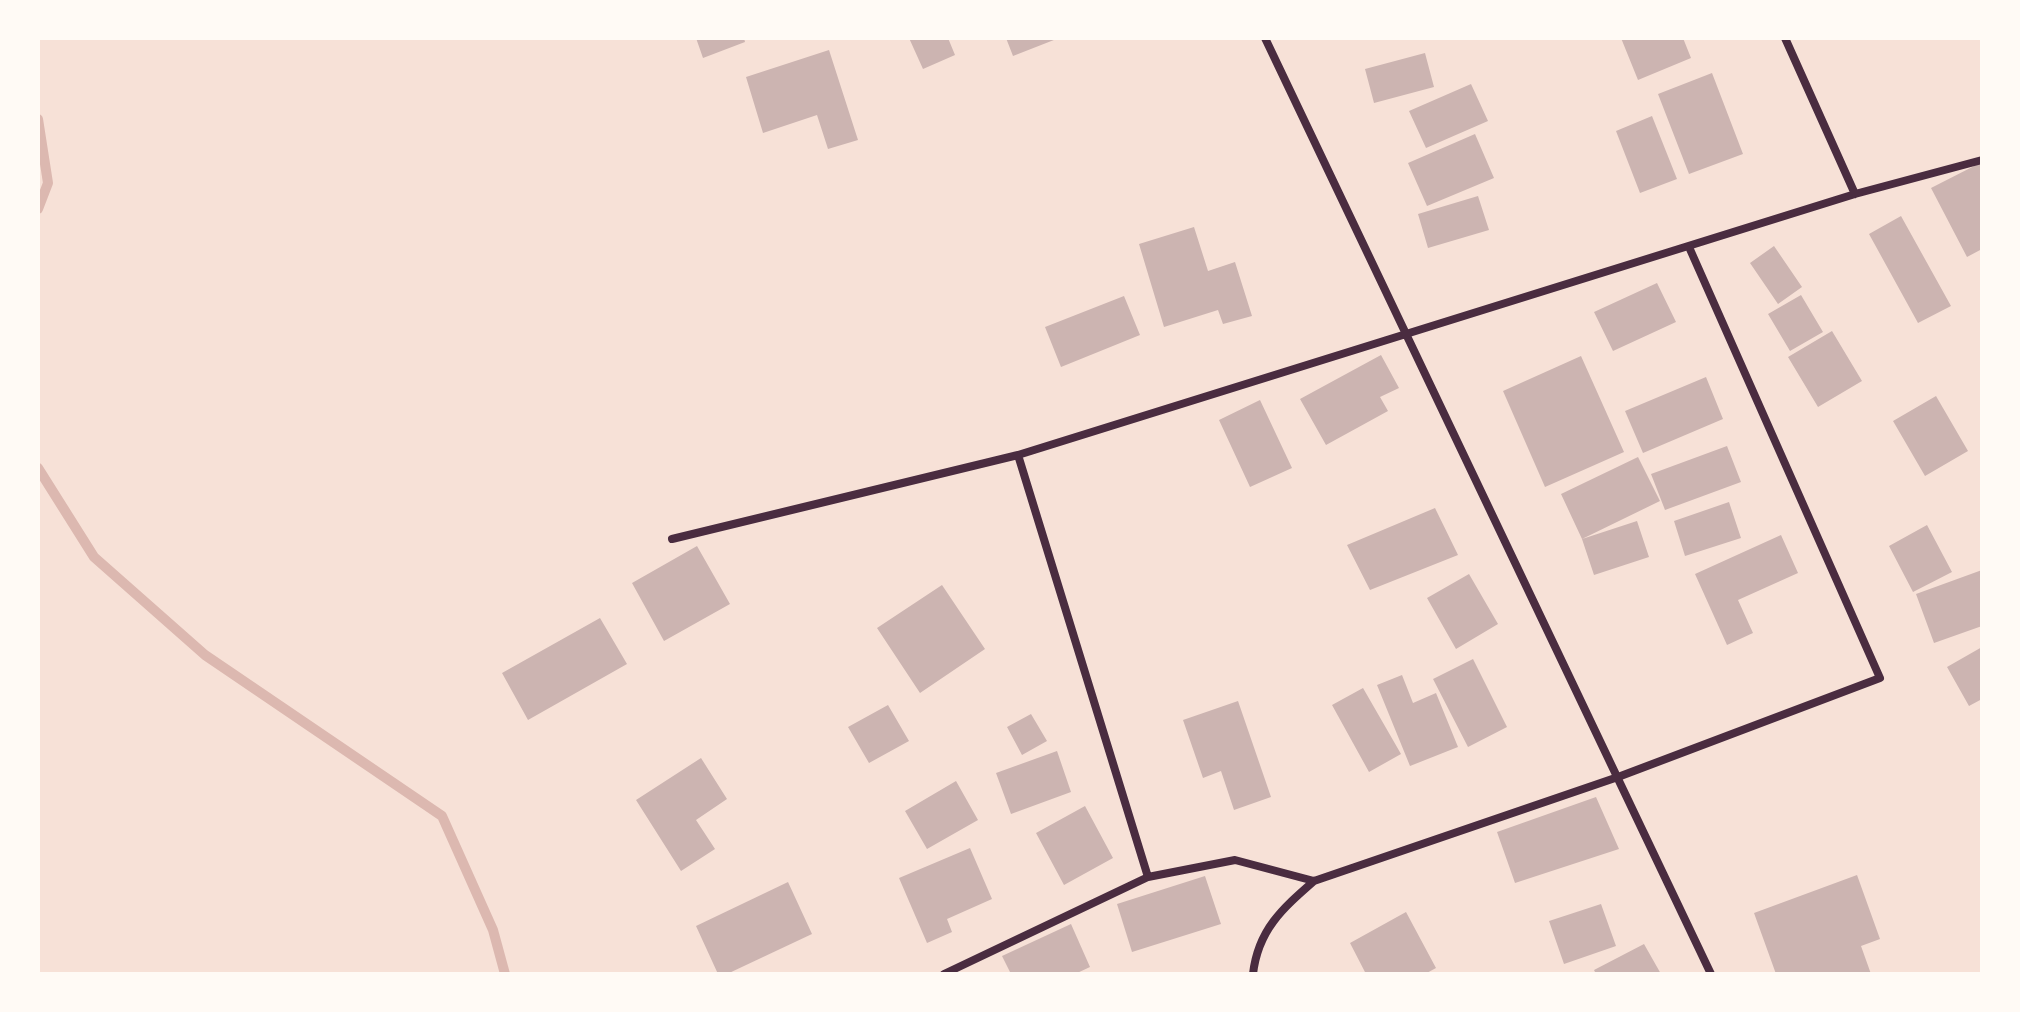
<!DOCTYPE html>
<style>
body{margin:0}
#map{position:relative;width:2020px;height:1012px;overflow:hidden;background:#f7e1d7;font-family:Signika,sans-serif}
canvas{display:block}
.frame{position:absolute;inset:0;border:40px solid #fffaf5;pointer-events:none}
</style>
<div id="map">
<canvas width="2020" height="1012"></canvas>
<div class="frame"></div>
</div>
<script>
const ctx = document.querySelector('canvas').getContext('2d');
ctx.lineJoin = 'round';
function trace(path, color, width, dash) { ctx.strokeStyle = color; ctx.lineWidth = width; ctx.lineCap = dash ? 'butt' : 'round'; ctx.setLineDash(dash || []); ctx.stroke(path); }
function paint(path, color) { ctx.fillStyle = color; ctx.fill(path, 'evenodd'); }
trace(new Path2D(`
 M38,119L48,183L38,209
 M38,468L94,557L205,655L442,816L493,930L505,974`), '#dcb8b0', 10);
paint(new Path2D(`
 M696,38H744L745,42L703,58Z
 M909,38H948L955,55L923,69Z
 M1006,38H1059L1013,56Z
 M1621,38H1683L1691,58L1638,80Z
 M829,50L858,140L828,149L817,115L763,133L746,77Z
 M1425,53L1434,87L1374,103L1365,69Z
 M1712,73L1743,154L1689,174L1658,94Z
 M1471,84L1488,121L1426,148L1409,111Z
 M1652,116L1677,179L1640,193L1616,131Z
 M1475,134L1494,178L1427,206L1408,163Z
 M1982,162V249L1967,257L1931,188Z
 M1478,196L1489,230L1428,248L1418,214Z
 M1901,216L1951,306L1918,323L1869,234Z
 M1194,227L1208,271L1235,262L1252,316L1223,324L1218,310L1164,327L1139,244Z
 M1774,246L1802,287L1778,304L1750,263Z
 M1657,283L1676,322L1613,351L1594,312Z
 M1801,295L1823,332L1790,351L1768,314Z
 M1124,296L1140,335L1061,367L1045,327Z
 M1832,331L1862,381L1818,407L1788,357Z
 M1381,355L1399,388L1380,397L1388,411L1326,445L1300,399Z
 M1581,356L1624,452L1545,487L1503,391Z
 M1706,377L1723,419L1643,453L1625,411Z
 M1936,396L1968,451L1925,476L1893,421Z
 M1260,400L1292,468L1250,487L1219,420Z
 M1727,446L1741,482L1665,510L1651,474Z
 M1638,457L1660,501L1582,539L1561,494Z
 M1729,502L1741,538L1685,556L1674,521Z
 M1435,508L1458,555L1370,590L1347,545Z
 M1637,521L1649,557L1594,575L1582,539Z
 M1927,525L1952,572L1913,592L1889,546Z
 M1781,535L1798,573L1738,600L1753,633L1727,645L1695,574Z
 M697,546L730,604L664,641L632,583Z
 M1982,570V626L1934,643L1916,594Z
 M1469,574L1498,624L1456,649L1427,598Z
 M942,585L985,649L920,693L877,628Z
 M600,618L627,664L528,720L502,673Z
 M1982,647V699L1969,706L1947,667Z
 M1473,659L1507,727L1468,747L1433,679Z
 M1402,675L1413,703L1436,693L1458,747L1410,766L1377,685Z
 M1363,688L1401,754L1369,772L1332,705Z
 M1238,701L1271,797L1234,810L1221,771L1203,778L1183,720Z
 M888,705L909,741L869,763L848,727Z
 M1031,714L1047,741L1022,755L1007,727Z
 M1057,751L1071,792L1011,814L996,773Z
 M701,758L727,799L696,820L715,849L681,871L636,800Z
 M956,781L978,820L927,849L905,811Z
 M1596,797L1619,849L1515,883L1497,832Z
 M1085,806L1113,858L1064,885L1036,833Z
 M970,848L992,899L947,919L952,932L927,943L899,878Z
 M1857,875L1880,939L1861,946L1871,974H1776L1754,913Z
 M1205,876L1221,924L1132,952L1117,904Z
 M788,882L812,934L727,974H718L696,926Z
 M1601,904L1616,946L1564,964L1549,921Z
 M1406,912L1436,968L1425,974H1366L1350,943Z
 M1071,924L1090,967L1075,974H1011L1002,956Z
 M1644,944L1661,974H1596L1594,970Z`), '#ccb4b1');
trace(new Path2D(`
 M1265,38L1711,974
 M1785,38L1855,194
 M1018,455L1148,877
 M672,539L1018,455L1855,194L1982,160
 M944,974L1148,877L1235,860L1314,881L1618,777L1880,678L1689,247
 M1253,974C1258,930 1282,909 1314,881`), '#4a2c40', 8);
</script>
